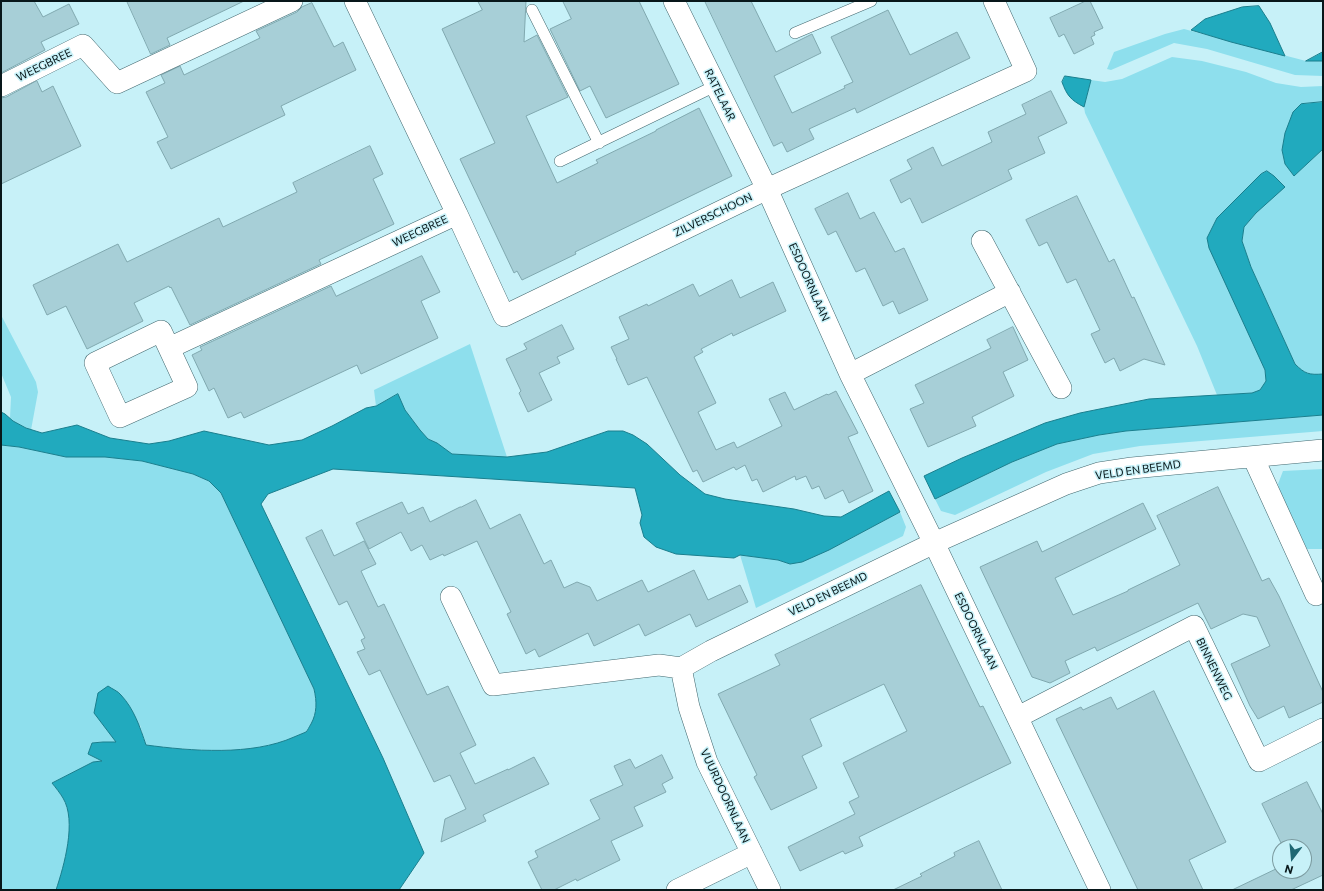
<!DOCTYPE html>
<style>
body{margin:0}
#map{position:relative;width:1324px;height:891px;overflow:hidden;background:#c7f1f8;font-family:Commissioner,sans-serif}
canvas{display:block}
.frame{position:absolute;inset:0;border:2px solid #08171a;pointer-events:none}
.north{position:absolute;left:1272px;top:839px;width:40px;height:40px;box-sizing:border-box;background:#c7f1f8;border:1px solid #7b9a9f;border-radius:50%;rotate:196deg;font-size:11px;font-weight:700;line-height:16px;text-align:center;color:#08171a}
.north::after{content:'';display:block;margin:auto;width:14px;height:18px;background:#1f6874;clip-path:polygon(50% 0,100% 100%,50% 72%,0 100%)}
</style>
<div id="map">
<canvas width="1324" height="891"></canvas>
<div class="frame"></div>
<div class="north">N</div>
</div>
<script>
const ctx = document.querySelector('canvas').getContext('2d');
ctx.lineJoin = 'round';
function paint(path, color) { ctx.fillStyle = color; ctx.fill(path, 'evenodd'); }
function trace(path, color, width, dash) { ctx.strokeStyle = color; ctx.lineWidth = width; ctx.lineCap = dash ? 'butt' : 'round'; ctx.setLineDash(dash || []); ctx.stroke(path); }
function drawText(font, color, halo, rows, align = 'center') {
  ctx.font = font + ' Commissioner,sans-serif'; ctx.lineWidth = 3; ctx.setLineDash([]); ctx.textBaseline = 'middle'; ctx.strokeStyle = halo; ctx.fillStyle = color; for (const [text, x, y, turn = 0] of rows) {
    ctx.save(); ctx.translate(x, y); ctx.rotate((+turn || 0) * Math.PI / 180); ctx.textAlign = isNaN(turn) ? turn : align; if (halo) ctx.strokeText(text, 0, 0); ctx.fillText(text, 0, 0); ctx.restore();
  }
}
paint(new Path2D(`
 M1184,29L1306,61H1323V76L1295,75L1207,49L1174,43L1111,70L1107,69L1114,52L1165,34Z
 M1172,57L1202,61L1246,72L1276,83L1301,87L1323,86V102L1301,104L1282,150L1285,164L1294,176L1323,149V374C1309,375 1305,374 1295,364L1251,267L1242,241L1244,227L1256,213L1217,218L1265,370L1266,381L1260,390L1252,393L1217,395L1197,346L1085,113L1084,107L1091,80L1105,82L1122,79Z
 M1,315L36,382L38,392L31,430L13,421L10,418L11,397L1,373Z
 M470,344L507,457L451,454L437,443L428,439L420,430L405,410L398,395L376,406L374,390Z
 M1323,415V431L1140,446L1093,454L1046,472L955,515L941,511L935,499L1012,462L1057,444L1099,435L1126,431Z
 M1,445L19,447L66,457H105L142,461L193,474L209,481L221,493L314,689C317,702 317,713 311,724C309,727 308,730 306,732C302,734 298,735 294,737C252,756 192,750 146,745L140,725L117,743L103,742L92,743L88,754L102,761L93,762L52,783C56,788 60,793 63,798C77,822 64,866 56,890H1Z
 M1323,469V549H1307L1281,494L1278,484L1283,471Z
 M900,512L906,527L903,536L756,608L740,555L778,560L790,564L829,550Z`), '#8edfed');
const water = new Path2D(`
 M1259,6L1270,23L1285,56L1231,42L1191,30L1205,19L1242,7Z
 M1323,52V61H1306Z
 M1065,76L1091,80L1084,107C1071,100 1067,96 1062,82Z
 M1323,102V149L1294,176L1285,164L1282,150L1285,133L1293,112L1301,104Z
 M1267,171L1274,176L1285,187L1256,213L1244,227L1242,241L1251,267L1295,364C1305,374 1309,375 1323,374V415L1126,431L1099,435L1057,444L1012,462L935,499L924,476L962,458L1045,423L1080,413L1149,399L1252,393L1260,390L1266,381L1265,370L1209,248L1207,238L1217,218L1261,174Z
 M398,394L405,410L420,430L428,439L437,443L452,454L507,457L547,452L608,431H623L633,435L647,444L680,475L705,494L725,499L794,509L824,516L841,517L889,491L900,512L829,550L802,562L790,564L778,560L740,555L734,558L676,554L656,547L644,537L640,523L642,515L635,488L333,469L268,494L261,504L383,758L424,853L399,890H56C64,866 77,821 63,798C60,793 56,788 52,783L93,762L102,761L88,754L92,743L103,742H116L94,713L98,693L108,686C112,689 118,691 121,695C134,709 140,727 146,745C191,751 252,756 294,737C298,735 302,734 306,732C308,730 309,727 311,724C317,713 317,702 314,689L221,493L209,481L193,474L142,461L105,457H66L19,447L1,445V412L5,414L13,421L26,428L42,433L77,425L110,438L149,444L169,441L204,431L269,445L302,440L332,426L366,408L376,406Z`);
paint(water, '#21aabe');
trace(water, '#1a7e8d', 1);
const building = new Path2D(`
 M1,1H34L43,17L69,4L79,24L41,42L45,50L1,73Z
 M127,1H244L167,38L170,45L151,54Z
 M478,1H526L524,42L537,35L568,97L526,116L557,183L598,163L596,160L656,131V130L699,108L732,176L575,252L576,254L522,280L517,271L514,273L460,159L495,143L442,29L482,10Z
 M563,1H639L679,84L606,118L590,86L580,91L550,29L571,19Z
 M705,1H751L776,52L812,34L821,53L774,76L792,113L845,88L844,86L853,82L831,37L888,10L910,55L957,32L970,58L857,113L855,108L809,129L814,139L787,152L782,142L774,146Z
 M1086,1H1090L1103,28L1094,32L1095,35L1091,37L1094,44L1074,54L1064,34L1059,37L1050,18Z
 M312,3L334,47L343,42L356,70L281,106L285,115L171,169L157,142L168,137L146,92L165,83L161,75L180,66L184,75L260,38L256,31L297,12L302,7Z
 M37,81L42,92L53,86L81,146L1,184V98L6,97Z
 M1051,91L1067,123L1038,137L1045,153L1008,170L1012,179L922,223L910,198L901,203L890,180L912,169L907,160L933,147L942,166L992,142L988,132L1026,114L1022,105Z
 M370,146L383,174L373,179L394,224L319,260L321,264L190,325L171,287L170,288L169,286L134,303L143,321L87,349L66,306L47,315L33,285L118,244L127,262L219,218L223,227L297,192L293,183Z
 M848,193L860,219L874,212L895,252L904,248L928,300L899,314L893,301L883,306L865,268L856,272L836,231L828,235L815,209Z
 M1077,196L1109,262L1114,259L1132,298L1134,297L1165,365L1144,359L1120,371L1114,358L1105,363L1091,334L1100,330L1076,279L1067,283L1047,242L1039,246L1026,220Z
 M422,256L440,292L421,301L438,338L361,374L357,365L244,418L241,412L228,418L214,388L209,391L192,355L202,350L200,347L331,286L336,296Z
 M732,280L740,298L773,282L786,311L733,336L732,333L701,349L703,352L694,357L716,403L698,412L716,450L734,442L737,448L782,426L769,399L785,392L794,410L827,394L828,395L836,391L858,433L848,437L873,491L849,503L843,490L825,499L819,486L812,489L806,476L796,480L795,476L763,492L757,479L752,481L745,465L736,470L734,467L703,482L697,470L693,472L647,377L628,385L616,359H617L611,347L629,339L619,317L647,304L648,306L693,284L699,296Z
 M562,325L574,349L557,357L560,363L539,373L552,400L528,412L519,393L521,391L506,359L527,349L524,344Z
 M1013,327L1028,360L1003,372L1014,396L972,417L976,426L928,447L910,409L924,403L915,385L991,348L987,340Z
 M1218,487L1262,581L1269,578L1279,596L1323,692V702L1289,718L1284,706L1258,719L1250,706L1231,664L1270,646L1257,617L1243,614L1211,629L1198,603L1097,651L1095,647L1065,661L1070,673L1050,683L1032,677L980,567L1037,541L1042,552L1143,503L1156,529L1055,578L1073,615L1128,591V590L1180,565L1157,516Z
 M476,500L490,529L520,514L544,564L551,560L564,588L577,582L590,587L597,601L642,580L648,592L694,570L708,600L740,585L748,602L696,627L690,614L645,636L639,624L594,646L588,633L539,657L535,649L526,654L507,614L511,612L477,541L444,556L443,554L430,560L422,545L411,551L401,532L369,549L356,523L402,502L408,514L423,507L430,522L460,507H461Z
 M322,530L334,556L364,541L376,564L361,571L378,607L384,604L427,695L448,686L476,745L460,753L475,784L508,769V770L534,757L549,784L483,815L486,821L441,842L445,819L466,809L450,775L434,782L380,670L369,675L357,652L365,649L361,640L365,638L347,601L339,605L306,538Z
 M921,585L980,707L983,706L1011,763L859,837L863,846L845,854L843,851L800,871L788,847L855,814L849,802L859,797L843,763L907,731L884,684L810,719L822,746L802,756L817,788L771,810L754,777L757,775L718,694L780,665L775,655Z
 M1154,691L1226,842L1189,860L1203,890H1138L1056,719L1081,707L1083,710L1111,697L1117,709Z
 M662,755L673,778L662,784L666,792L634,807L643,826L611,841L620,860L577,881L576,879L554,890H542L528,862L538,857L535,851L600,819L590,800L623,785L614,766L630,759L635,768Z
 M1307,782L1323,814V875L1291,890H1232L1280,867V871H1304V847H1283L1262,804Z
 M979,841L1002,890H893L922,876L920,874L955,856L954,853Z`);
paint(building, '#a7cfd7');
trace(building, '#80a8af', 1);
const lane = new Path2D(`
 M532,10L599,143
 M795,33L871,1
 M560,161L715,86`);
const street = new Path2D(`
 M674,1L767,189L850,374L934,543L1100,890
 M1,86L83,45L117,83L292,1
 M457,214L504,316L767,189L1026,71L994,1
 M982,241L1061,388
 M161,331L187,387L120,417L95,363Z
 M169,348L457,214L355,1
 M850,374L1010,292
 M1253,457L1316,595
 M451,597L493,685L659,665L681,668L711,651L934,543L1066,484L1099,473L1132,468L1323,450
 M681,668L689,707L707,762L770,890
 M1018,717L1194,626L1259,761L1323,729
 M677,890L752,853`);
trace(lane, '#42686f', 12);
trace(street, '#42686f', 22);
trace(lane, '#fff', 11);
trace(street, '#fff', 21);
drawText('11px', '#08171a', '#c7f1f8', [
 ["WEEGBREE",44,65,-26],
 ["RATELAAR",720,95,64],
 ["ZILVERSCHOON",713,215,-26],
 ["WEEGBREE",420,231,-25],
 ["ESDOORNLAAN",809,282,66],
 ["VELD EN BEEMD",1138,470,-8],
 ["VELD EN BEEMD",828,594,-26],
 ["ESDOORNLAAN",976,631,64],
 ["BINNENWEG",1214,669,64],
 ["VUURDOORNLAAN",725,796,65]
]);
</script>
